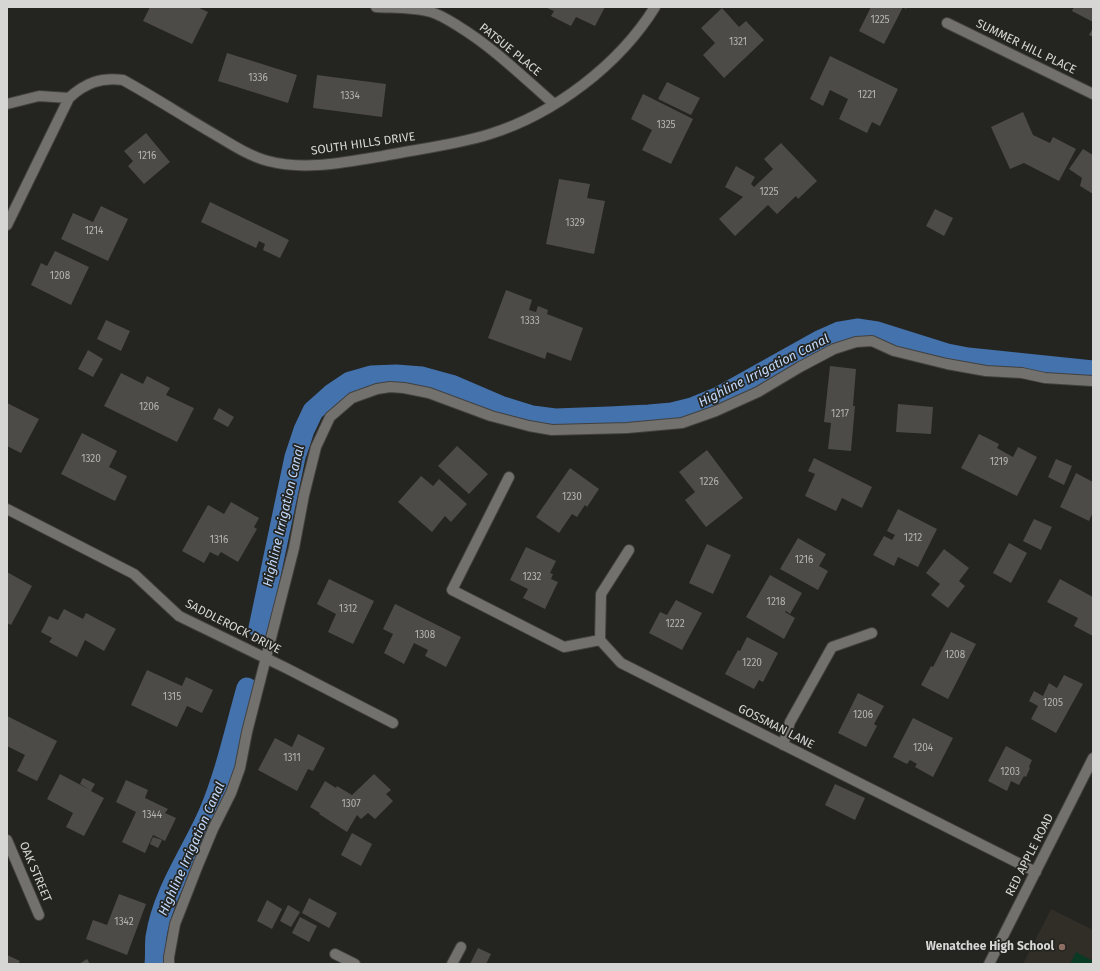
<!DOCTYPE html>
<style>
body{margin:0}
#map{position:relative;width:1100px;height:971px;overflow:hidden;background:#242421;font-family:"Fira Sans",sans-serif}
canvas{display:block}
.frame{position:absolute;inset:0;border:8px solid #d6d6d4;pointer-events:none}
</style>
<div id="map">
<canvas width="1100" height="971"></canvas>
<div class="frame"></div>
</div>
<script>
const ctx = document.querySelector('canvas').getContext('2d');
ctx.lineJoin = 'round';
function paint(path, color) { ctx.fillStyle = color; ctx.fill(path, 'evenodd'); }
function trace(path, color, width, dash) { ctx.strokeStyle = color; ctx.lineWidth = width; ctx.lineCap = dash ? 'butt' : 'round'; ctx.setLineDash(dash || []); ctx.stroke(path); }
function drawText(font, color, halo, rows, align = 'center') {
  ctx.font = font + ' "Fira Sans",sans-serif'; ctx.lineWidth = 3.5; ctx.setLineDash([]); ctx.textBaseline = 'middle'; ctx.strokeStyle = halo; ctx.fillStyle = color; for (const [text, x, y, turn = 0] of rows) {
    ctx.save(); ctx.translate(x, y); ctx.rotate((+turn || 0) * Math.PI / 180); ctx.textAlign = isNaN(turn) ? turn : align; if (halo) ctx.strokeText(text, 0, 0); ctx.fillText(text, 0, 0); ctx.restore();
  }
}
paint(new Path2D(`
 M1051,909L1093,930V964H1023Z`), '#302e27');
paint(new Path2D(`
 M1076,952L1093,961V964H1070Z`), '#0b3a24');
trace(new Path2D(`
 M259,628L295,457L304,430L313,411L332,394L350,382L371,376L396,375L422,377L451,385L500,406L532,416L555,419L609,417L649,415L672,413L692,408L719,397L821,340L839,332L857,329L877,332L947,354L968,358L1093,371
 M155,964C156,955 155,945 156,937C163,892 191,854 209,813C226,773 235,730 247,688`), '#4472ad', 21);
paint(new Path2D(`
 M150,7H197L208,12L192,44L143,21Z
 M545,7H605L595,26L576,17L571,26L551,16L554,11Z
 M871,7H907L906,9L903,7L884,44L859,31Z
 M1074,7H1093V22L1072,11Z
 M722,8L739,27L746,21L764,40L724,78L703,55L715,43L701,28Z
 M1093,28V37L1089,35Z
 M227,53L297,75L288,103L218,81Z
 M830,56L898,89L880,126L872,122L867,133L839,119L848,99L830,90L823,106L810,99Z
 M317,75L386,84L382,117L313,108Z
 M667,82L700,98L691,115L658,99Z
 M643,94L693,119L671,164L642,150L652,130L631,119Z
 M1023,112L1033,135L1050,143L1053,137L1076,149L1059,181L1024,163L1010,169L991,127Z
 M146,133L170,162L144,184L128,166L133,161L124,151Z
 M781,143L817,181L798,199L796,196L777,214L768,205L735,236L719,219L743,197L725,187L736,166L755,177L751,184L754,187L773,169L764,159Z
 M1083,149L1093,155V194L1080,186L1082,178L1069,169Z
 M559,179L590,184L587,198L605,201L594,254L546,244Z
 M210,202L289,240L280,258L263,250L265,244L259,241L256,248L201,222Z
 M101,206L128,219L108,261L61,239L73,213L93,222Z
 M935,209L953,218L944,236L926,226Z
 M55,251L89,267L71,305L31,285L41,263L47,266Z
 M506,290L532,300L529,310L536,312L538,306L548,310L547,314L583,328L571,361L547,352L545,359L488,338Z
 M106,320L130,331L121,351L97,339Z
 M88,350L103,359L93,377L78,369Z
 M830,366L856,369L853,406H855L851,451L828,449L831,423L824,422Z
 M121,373L143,384L147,376L170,388L166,395L194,408L177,442L104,406Z
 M7,403L39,419L21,453L7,446Z
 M898,404L933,407L931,434L896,432Z
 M219,408L234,417L228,427L213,419Z
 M82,433L117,451L109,467L127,476L115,501L61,474Z
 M979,434L999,444L997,448L1013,457L1018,447L1037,457L1017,496L961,468Z
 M457,446L488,474L469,494L438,466Z
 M707,450L743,498L706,527L685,500L695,492L679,472Z
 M814,458L872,487L862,508L842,498L836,511L805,496L815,474L808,471Z
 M1056,459L1072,466L1064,485L1048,477Z
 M570,468L599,489L587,507L585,505L577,517L572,514L559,533L536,517Z
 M1076,473L1093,482V512L1089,521L1060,507Z
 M421,476L433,486L439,479L467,504L451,522L445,516L432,532L398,502Z
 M231,502L259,518L254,527L257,529L238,562L221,552L218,556L210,552L204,563L182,551L208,505L224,514Z
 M898,509L937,529L918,567L898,557L894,566L873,555L884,536L892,540L895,535L887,531Z
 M1034,519L1052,527L1041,550L1023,541Z
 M798,538L826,554L819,566L828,571L818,590L780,569Z
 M1009,543L1027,553L1011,583L993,573Z
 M707,544L731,555L713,594L689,583Z
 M526,547L556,561L550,573L553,574L551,579L558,582L545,609L523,598L528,589L510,580Z
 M944,549L969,568L959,581L965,586L948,608L931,595L940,584L926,573Z
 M7,572L32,586L11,625L7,623Z
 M770,575L802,593L790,614L786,611L785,612L795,618L784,639L746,617Z
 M329,579L374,601L353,644L328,632L336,614L317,604Z
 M1060,579L1093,597V636L1074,626L1078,618L1047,602Z
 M676,600L702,613L682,650L649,633L660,612L667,615Z
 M395,604L461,637L446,667L425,656L428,650L414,643L404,664L384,653L393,634L383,629Z
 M64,609L83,619L86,613L116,629L104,651L85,640L77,657L49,642L52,638L41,632L49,616L58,620Z
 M951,632L976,644L948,699L921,685L931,666L933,667Z
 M747,637L778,653L763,682L759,680L754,689L725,674L738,650L740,651Z
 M147,670L182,686L186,677L213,690L202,713L187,706L177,727L131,705Z
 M1064,675L1083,684L1056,733L1031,719L1038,706L1029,701L1034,691L1043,696L1049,683L1057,688Z
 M858,693L884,706L874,724L877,726L866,747L838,733Z
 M7,716L57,741L37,781L17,771L25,755L7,746Z
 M913,718L953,738L933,777L915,767L917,764L910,760L907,764L893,757Z
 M298,734L325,748L313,771L308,769L297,791L258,770L275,738L292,747Z
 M1006,746L1032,760L1029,767L1030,768L1026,777L1024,776L1019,785L1011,781L1007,791L988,781Z
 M60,774L90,790L80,784L83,778L95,784L91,791L104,798L84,836L66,827L73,813L47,799Z
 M374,774L391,790L386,794L393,801L375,819L368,813L361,819L357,815L347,832L319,814L320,813L310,807L325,781L336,788L337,786L352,795Z
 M126,780L148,790L145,798L168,809L165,813L176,818L165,841L153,835L145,853L122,842L136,812L116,802Z
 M835,784L865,798L855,820L825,805Z
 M352,833L372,844L361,866L341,855Z
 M153,837L162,840L158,848L150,844Z
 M119,894L146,904L127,955L86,939L93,920L107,925Z
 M309,898L337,913L329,928L302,913Z
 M267,900L282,909L272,929L257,921Z
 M288,905L300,912L291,927L280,921Z
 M300,917L317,926L309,942L292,933Z
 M478,948L491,954L486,964H470Z
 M7,955L20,961L18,964H7Z
 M87,959L90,964H79Z`), '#4c4b48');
const minor = new Path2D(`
 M376,7C394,8 414,7 431,12C441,15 450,21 458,26C494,48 523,77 554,104
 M947,23L1093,94
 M7,104L39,96L69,98C85,83 101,77 123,80C154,97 183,116 214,134C231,144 249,156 268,161C306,171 345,162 383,156C418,149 455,145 490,134C554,114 619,65 655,7
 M7,225L69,98
 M509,477L452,590L564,647L600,640
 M7,509L134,574L179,616L286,668L393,723
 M629,550L601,594L600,640L621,663L1036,872
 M783,745L790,722L832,647L872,633
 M7,840L39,915
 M335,954L355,964
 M169,964V957L175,924L198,865L213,829L231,793L240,768L247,732L294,548L304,495L316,447L330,417L352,398L377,389L390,387L404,388L429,393L491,416L529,426L552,430L627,428L682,423L716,411L758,392L800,367L834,349L856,342L872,341L894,351L947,364L986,371L1022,373L1045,378L1093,381
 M452,964L461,947
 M989,964L1093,758`);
trace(minor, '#42413f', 12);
trace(minor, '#72716e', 10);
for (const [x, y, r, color] of [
 [1062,947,4,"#8d6e63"]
]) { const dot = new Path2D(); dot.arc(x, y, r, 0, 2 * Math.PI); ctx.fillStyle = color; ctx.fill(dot); trace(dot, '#242421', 1.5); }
drawText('10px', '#b4b3b1', null, [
 ["1225",880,20],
 ["1321",738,42],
 ["1336",258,78],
 ["1221",867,95],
 ["1334",350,96],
 ["1325",666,125],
 ["1216",147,156],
 ["1225",769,192],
 ["1329",575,223],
 ["1214",94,231],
 ["1208",60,276],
 ["1333",530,321],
 ["1206",149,407],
 ["1217",840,414],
 ["1320",91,459],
 ["1219",999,462],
 ["1226",709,482],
 ["1230",572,497],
 ["1212",913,538],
 ["1316",219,540],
 ["1216",804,560],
 ["1232",532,577],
 ["1218",776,602],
 ["1312",348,609],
 ["1222",675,624],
 ["1308",425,635],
 ["1208",955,655],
 ["1220",752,663],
 ["1315",172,697],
 ["1205",1053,703],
 ["1206",863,715],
 ["1204",923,748],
 ["1311",292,758],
 ["1203",1010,772],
 ["1307",351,804],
 ["1344",152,815],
 ["1342",124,922]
]);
drawText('12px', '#d6d6d4', '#242421', [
 ["SUMMER HILL PLACE",1026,47,26],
 ["PATSUE PLACE",510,50,39],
 ["SOUTH HILLS DRIVE",363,144,-8],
 ["SADDLEROCK DRIVE",233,627,27],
 ["GOSSMAN LANE",776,727,27],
 ["RED APPLE ROAD",1030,855,-63],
 ["OAK STREET",35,872,67]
]);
drawText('bold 12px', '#d6d6d4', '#242421', [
 ["Wenatchee High School",1054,947]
], 'right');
drawText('italic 13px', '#c1dafc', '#242421', [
 ["Highline Irrigation Canal",764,371,-27],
 ["Highline Irrigation Canal",284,516,-77],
 ["Highline Irrigation Canal",192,849,-66]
]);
</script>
